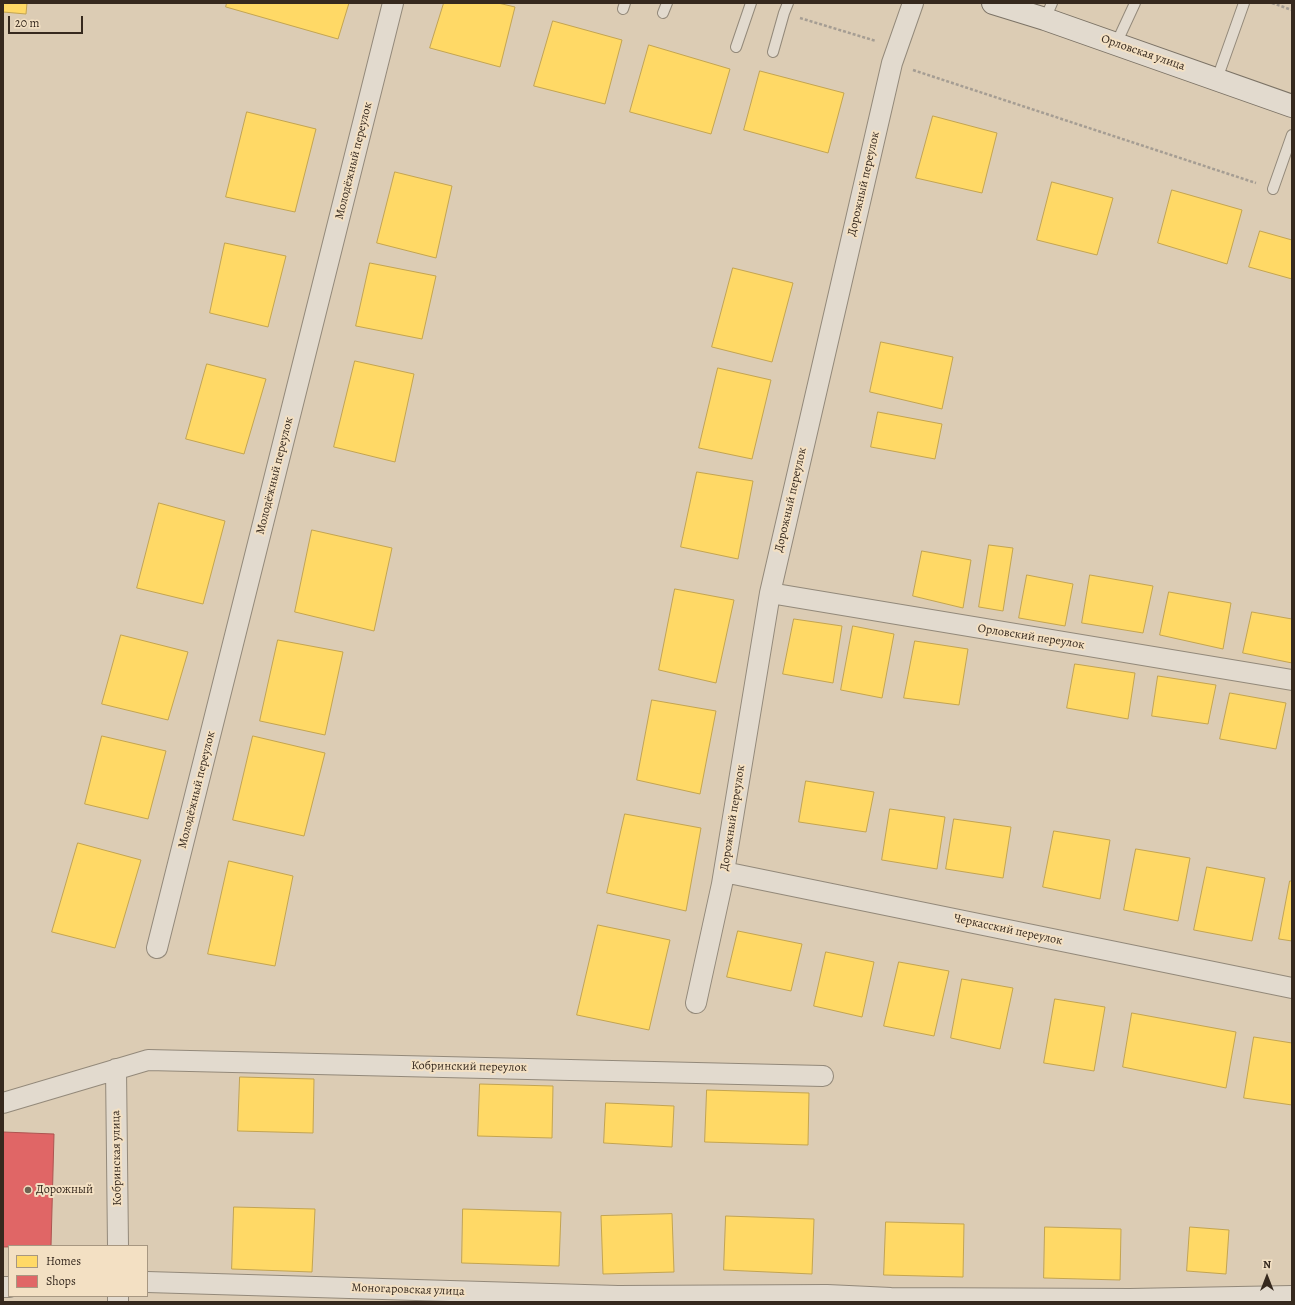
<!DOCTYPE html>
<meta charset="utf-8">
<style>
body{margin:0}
#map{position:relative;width:1295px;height:1305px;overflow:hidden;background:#dcccb4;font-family:Alegreya,serif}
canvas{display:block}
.frame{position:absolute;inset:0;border:4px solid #36291e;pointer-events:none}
.legend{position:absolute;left:8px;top:1245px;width:140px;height:52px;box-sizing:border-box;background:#f3e0c3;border:1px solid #a79781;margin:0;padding:5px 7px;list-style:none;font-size:12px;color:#36291e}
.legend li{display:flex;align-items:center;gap:8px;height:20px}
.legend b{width:20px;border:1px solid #a79781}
.north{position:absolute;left:1247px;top:1257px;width:40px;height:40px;-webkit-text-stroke:3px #f3e0c3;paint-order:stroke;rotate:0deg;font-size:11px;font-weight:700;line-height:16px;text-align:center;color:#36291e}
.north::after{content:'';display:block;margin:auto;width:14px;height:18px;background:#36291e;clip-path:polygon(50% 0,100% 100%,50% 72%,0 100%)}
.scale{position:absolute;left:8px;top:16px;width:75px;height:18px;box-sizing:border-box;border:2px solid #36291e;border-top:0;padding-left:5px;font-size:12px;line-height:14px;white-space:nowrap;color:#36291e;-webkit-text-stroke:3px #f3e0c3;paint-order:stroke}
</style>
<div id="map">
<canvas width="1295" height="1305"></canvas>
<div class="frame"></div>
<ul class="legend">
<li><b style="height:11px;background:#ffd966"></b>Homes</li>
<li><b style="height:11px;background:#e06666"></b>Shops</li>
</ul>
<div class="north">N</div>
<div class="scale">20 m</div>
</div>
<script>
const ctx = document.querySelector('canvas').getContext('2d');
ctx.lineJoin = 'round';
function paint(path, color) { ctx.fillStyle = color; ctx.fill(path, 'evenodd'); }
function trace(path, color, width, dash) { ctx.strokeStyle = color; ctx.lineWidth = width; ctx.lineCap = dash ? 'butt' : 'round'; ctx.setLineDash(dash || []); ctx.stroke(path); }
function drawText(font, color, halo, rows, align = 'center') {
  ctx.font = font + ' Alegreya,serif'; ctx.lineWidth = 4; ctx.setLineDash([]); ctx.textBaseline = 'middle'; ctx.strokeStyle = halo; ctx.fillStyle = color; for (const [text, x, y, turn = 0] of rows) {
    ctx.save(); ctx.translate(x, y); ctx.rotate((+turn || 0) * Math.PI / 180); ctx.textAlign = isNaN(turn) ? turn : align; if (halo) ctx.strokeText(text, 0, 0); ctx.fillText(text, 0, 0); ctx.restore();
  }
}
const homes = new Path2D(`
 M3,3H27L26,14L3,12Z
 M227,3H349L338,39L226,7Z
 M444,3H498L515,7L500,67L430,48Z
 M553,21L622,40L605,104L534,86Z
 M649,45L730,69L711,134L630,112Z
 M760,71L844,93L828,153L744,130Z
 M247,112L316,129L295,212L226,197Z
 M933,116L997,133L982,193L916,178Z
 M395,172L452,186L436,258L377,243Z
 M1052,182L1113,198L1097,255L1037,240Z
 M1172,190L1242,210L1227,264L1158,243Z
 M1260,231L1292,240V279L1249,267Z
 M225,243L286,256L268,327L210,313Z
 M370,263L436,276L422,339L356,326Z
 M733,268L793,283L772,362L712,347Z
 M881,342L953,357L942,409L870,392Z
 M355,361L414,374L395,462L334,447Z
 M207,364L266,379L244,454L186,439Z
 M718,368L771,380L752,459L699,448Z
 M878,412L942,424L935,459L871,447Z
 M697,472L753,481L738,559L681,547Z
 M159,503L225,521L203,604L137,588Z
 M312,530L392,548L374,631L295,612Z
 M989,545L1013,548L1003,611L979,607Z
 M922,551L971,560L963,608L913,596Z
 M1027,575L1073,584L1065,626L1019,618Z
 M1090,575L1153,586L1143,633L1082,623Z
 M675,589L734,600L716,683L659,670Z
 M1169,592L1231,603L1223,649L1160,635Z
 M1252,612L1292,619V663L1243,653Z
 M794,619L842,626L833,683L783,674Z
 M853,626L894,634L882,698L841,690Z
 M121,635L188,652L168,720L102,704Z
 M278,640L343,652L325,735L260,721Z
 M915,641L968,649L959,705L904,698Z
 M1075,664L1135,673L1128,719L1067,708Z
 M1158,676L1216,685L1208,724L1152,716Z
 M1230,693L1286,703L1276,749L1220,739Z
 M652,700L716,711L700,794L637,780Z
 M102,736L166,751L148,819L85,804Z
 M253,736L325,753L304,836L233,820Z
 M806,781L874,792L866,832L799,822Z
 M890,809L945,817L937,869L882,860Z
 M625,814L701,828L686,911L607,893Z
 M954,819L1011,827L1003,878L946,869Z
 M1054,831L1110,840L1100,899L1043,887Z
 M78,843L141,860L115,948L52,932Z
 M1136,849L1190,858L1178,921L1124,910Z
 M229,861L293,876L275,966L208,954Z
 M1207,867L1265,878L1252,941L1194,930Z
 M1290,881H1292V941L1279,939Z
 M598,925L670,940L649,1030L577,1015Z
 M738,931L802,944L791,991L727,977Z
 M826,952L874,962L862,1017L814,1006Z
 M899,962L949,971L934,1036L884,1026Z
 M962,979L1013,988L1000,1049L951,1038Z
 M1055,999L1105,1007L1094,1071L1044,1063Z
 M1132,1013L1236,1032L1226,1088L1123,1067Z
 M1254,1037L1292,1043V1105L1244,1098Z
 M240,1077L314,1079L313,1133L238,1131Z
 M480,1084L553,1086L552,1138L478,1136Z
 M707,1090L809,1093L808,1145L705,1142Z
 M606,1103L674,1106L672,1147L604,1143Z
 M234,1207L315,1209L312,1272L232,1269Z
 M463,1209L561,1212L559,1266L462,1263Z
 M672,1214L674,1272L603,1274L601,1216Z
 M726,1216L814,1219L812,1274L724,1270Z
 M886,1222L964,1224L963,1277L884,1275Z
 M1045,1227L1121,1229L1120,1280L1044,1278Z
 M1190,1227L1229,1230L1226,1274L1187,1271Z`);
paint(homes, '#ffd966');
trace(homes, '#c3a450', 1);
const shops = new Path2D(`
 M3,1132L54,1134L51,1246L3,1247Z`);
paint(shops, '#e06666');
trace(shops, '#ad5450', 1);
const service = new Path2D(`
 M623,9L625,3
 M663,13L667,3
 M1045,19L1052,3
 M1116,44L1135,3
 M736,47L751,3
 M773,52L784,13L788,3
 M1217,79L1244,3
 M1273,189L1292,135`);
const minor = new Path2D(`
 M770,593L1292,680
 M724,872L1292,988
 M157,948L393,3
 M696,1003L722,884L770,593L892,63L913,3
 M116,1069L118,1246
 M3,1103L148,1060L823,1076
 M147,1282L618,1296L827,1295L891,1298L1130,1299L1292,1296
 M3,1287H9
 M118,1302V1296`);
const secondary = new Path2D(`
 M993,3L1045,19L1292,106`);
trace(service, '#93897a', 12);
trace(minor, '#93897a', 22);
trace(secondary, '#7c7366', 24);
trace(new Path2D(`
 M1272,3L1292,10
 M800,18L876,41
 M913,70L1256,183`), '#a59d93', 2.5, [3, 2]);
trace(service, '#e2dace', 10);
trace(minor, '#e2dace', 20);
trace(secondary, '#e2dace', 22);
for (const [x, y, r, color] of [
 [28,1190,4,"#706252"]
]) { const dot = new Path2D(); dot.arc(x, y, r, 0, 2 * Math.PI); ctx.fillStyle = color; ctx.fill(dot); trace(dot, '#f3e0c3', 1.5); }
drawText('12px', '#36291e', '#f3e0c3', [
 ["Орловская улица",1143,53,19],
 ["Молодёжный переулок",354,161,-76],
 ["Дорожный переулок",864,184,-77],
 ["Молодёжный переулок",275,476,-76],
 ["Дорожный переулок",791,500,-77],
 ["Орловский переулок",1031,637,9],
 ["Молодёжный переулок",197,790,-76],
 ["Дорожный переулок",733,818,-81],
 ["Черкасский переулок",1008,930,12],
 ["Кобринский переулок",469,1067,1],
 ["Кобринская улица",117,1158,-91],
 ["Моногаровская улица",408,1290,2]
]);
drawText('12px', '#36291e', '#f3e0c3', [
 ["Дорожный",36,1190]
], 'left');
</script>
